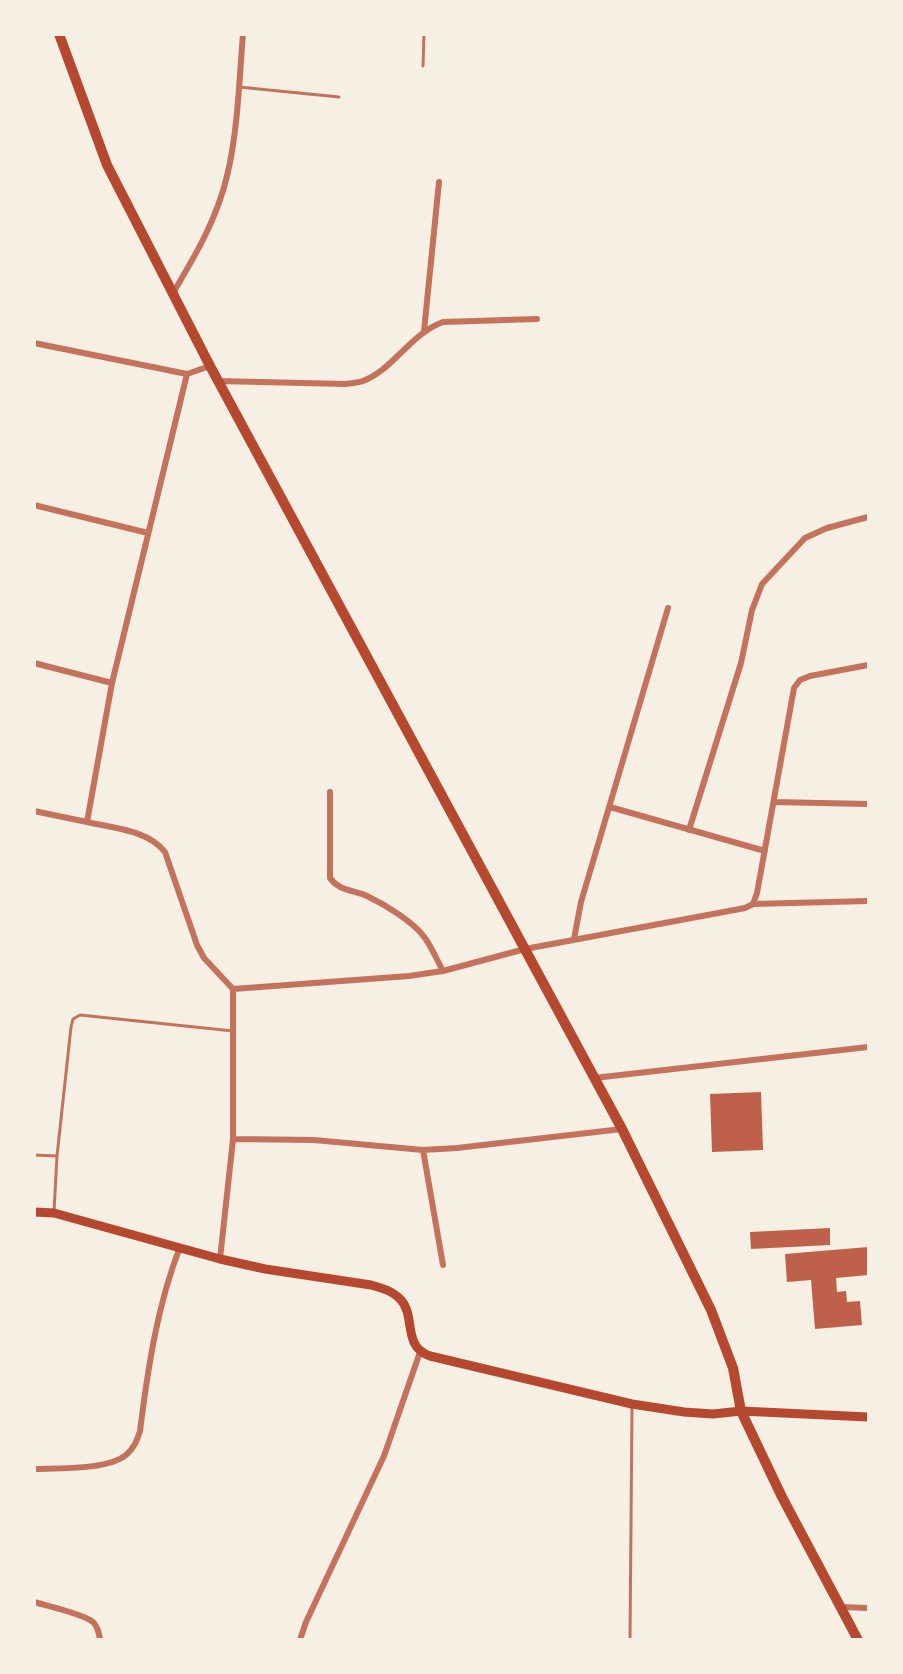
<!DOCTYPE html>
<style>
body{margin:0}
#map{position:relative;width:903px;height:1674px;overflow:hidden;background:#f6efe4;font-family:Figtree,sans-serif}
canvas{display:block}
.frame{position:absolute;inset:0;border:36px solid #f6efe4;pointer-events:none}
</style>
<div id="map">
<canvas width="903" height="1674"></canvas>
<div class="frame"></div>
</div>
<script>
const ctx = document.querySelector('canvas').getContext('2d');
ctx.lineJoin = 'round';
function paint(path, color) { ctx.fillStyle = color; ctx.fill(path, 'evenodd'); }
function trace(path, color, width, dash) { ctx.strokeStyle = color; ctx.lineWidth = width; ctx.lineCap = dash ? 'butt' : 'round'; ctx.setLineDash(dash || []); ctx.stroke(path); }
paint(new Path2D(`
 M761,1092L763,1150L712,1152L710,1094Z
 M830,1228V1245L751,1249L750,1232Z
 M868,1247V1275L836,1278L837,1292L846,1291L847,1302L860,1301L862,1325L815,1329L811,1280L787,1282L785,1254Z`), '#bf614a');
trace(new Path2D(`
 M423,66L424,34
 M239,87L339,97
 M34,1155L57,1156
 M54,1212L57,1156L71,1027L73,1019L80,1015L233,1031
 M630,1640L632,1407`), '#c5725c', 3);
trace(new Path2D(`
 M173,293C195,256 217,219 227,176C238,131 239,81 243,34
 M424,331L439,182
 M34,343L187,374
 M218,381L345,384C351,383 358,383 363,381C393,370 410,334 443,322L537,319
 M34,505L148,533
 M34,663L112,683L187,374L210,366
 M330,792V878C339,891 354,890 367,896C384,904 414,922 425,938C432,948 437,960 443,971
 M774,802L868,804
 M610,807L765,851
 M34,811L87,822L112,683
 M87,822C113,828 148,830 165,852L197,945L204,958L233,989V1139L220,1259
 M689,830L741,663L752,610L762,584L805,538L827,528L868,517
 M753,904L868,901
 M574,939L581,902L668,608
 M233,989L409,976L443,971L525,949L745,908L753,904L757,893L794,688L800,680L810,676L868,665
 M594,1078L868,1047
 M233,1139L314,1140L423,1150L457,1148L622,1129
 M423,1150L443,1265
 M34,1469C59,1468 108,1470 126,1455C134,1448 137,1441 140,1431C148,1368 157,1306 180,1247
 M34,1602C48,1606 84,1614 93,1622C98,1627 99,1633 100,1640
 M841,1607L868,1608
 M300,1640L306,1622L384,1456L420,1352`), '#c5725c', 6);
trace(new Path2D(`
 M34,1212L54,1213L220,1259L265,1269L371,1285C382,1288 393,1291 401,1300C416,1317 402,1346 430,1356L632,1404L684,1412L713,1414L741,1411L868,1417`), '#b5482f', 9);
trace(new Path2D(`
 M59,34L107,165L210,366L622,1129L711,1310L733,1368L741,1411L782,1497L858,1640`), '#b5482f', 10);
</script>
